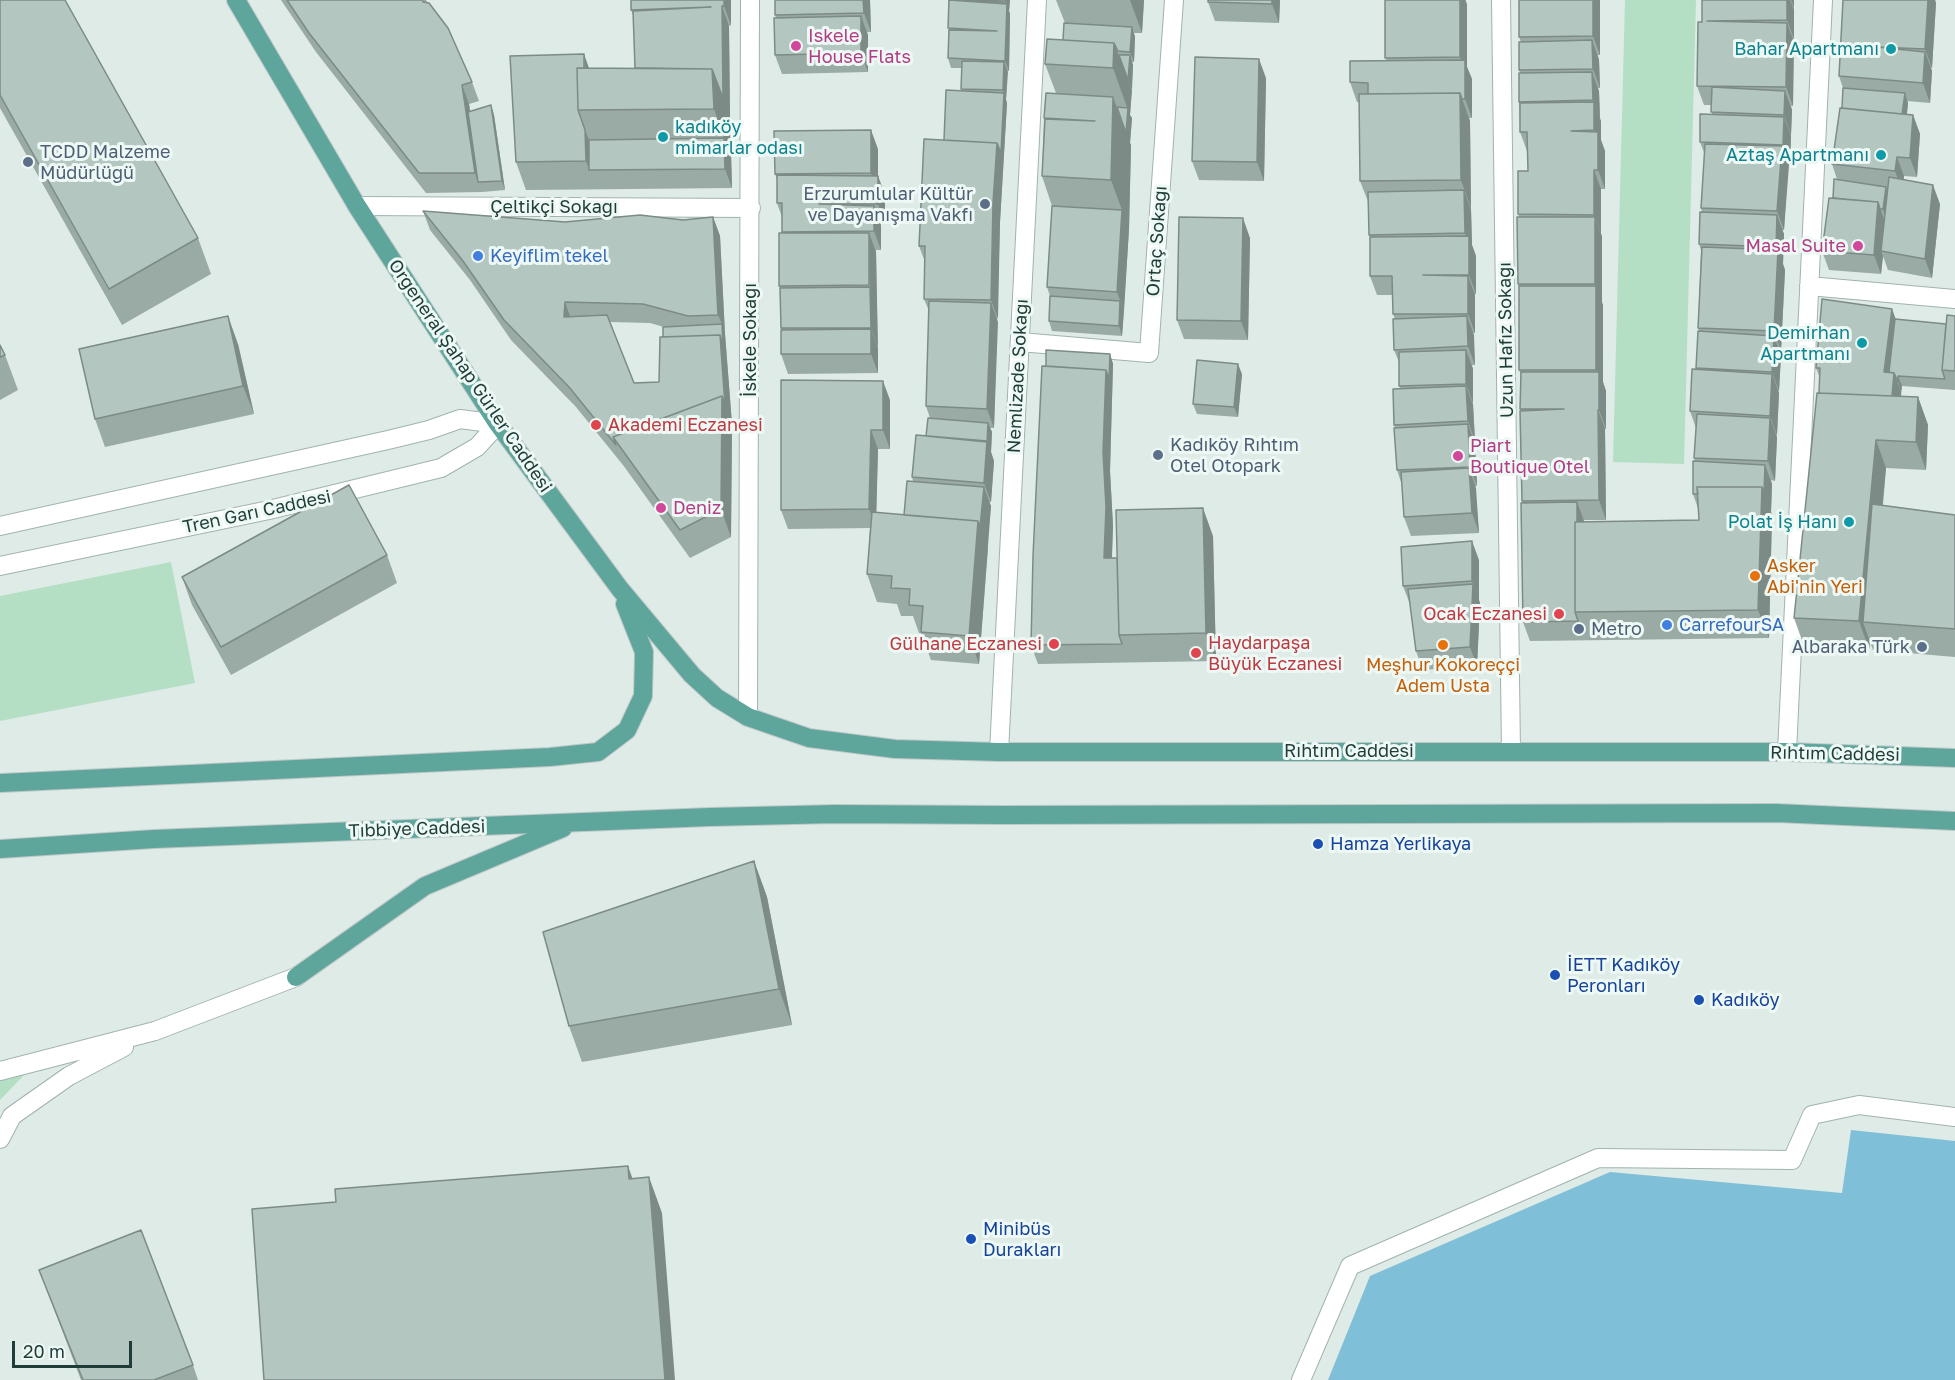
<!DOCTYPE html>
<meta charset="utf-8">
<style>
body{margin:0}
#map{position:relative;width:1955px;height:1380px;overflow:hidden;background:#deebe7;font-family:"Golos Text",sans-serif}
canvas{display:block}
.scale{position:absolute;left:12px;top:1341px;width:120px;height:27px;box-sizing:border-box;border:3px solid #1e3c38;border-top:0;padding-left:8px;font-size:18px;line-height:21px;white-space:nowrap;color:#1e3c38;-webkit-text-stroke:4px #eef8f4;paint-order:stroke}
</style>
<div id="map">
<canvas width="1955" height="1380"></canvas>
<div class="scale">20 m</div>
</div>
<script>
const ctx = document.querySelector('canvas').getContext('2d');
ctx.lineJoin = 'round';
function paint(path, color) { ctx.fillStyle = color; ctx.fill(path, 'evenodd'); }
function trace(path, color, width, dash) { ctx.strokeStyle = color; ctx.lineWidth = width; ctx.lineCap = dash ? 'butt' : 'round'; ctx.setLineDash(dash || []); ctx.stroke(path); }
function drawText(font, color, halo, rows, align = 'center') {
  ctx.font = font + ' "Golos Text",sans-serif'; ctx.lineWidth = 6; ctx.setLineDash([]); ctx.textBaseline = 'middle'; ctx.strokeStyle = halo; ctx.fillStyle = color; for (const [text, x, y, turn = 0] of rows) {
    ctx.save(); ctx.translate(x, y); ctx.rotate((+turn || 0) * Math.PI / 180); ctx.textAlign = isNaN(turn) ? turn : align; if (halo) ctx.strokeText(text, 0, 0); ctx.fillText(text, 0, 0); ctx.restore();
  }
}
paint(new Path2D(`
 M1625,0H1696L1684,464L1613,462Z
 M171,562L195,683L0,721V596Z
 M27,1072L0,1100V1081Z`), '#b4dfc5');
paint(new Path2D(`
 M1851,1130L1955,1141V1380H1328L1370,1276L1610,1172L1842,1193Z`), '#7fbfd7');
const street = new Path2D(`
 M1501,0L1511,751
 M357,206L751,208
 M1809,286L1955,299
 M1020,342L1149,353L1174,0
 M0,526L388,440L429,430L460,419L498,424
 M0,566L269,510L441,468L477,447L498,424
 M748,717L750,0
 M999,752L1037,0
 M1787,752L1823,0
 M0,1071L155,1031L296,977
 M0,1139L12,1116L69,1076L124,1047
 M1301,1380L1350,1266L1598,1158L1792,1160L1812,1115L1859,1105L1955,1117`);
const primary = new Path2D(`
 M236,0L357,206L498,424L620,589L692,675L717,698L748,717L809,738L895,749L999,752H1787L1955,758
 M0,783L550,757L598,752L627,730L643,696L644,652L625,604
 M0,849L154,839L710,817L835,814L1003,815L1776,813L1955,821
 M296,977L425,886L563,828`);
trace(street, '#a1b3af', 20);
trace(primary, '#c0c8c7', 20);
trace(street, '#fff', 18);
trace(primary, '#5ea59c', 18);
paint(new Path2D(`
 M0,0L198,238L211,274L122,325L0,108Z
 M281,0H426L472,82L479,101L469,104L470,112L491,105L494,115L505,190L482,192L426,193L316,52Z
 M631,0H731V25L729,26L730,118L732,188L526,190L516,162L589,68H635L633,15L631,10Z
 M870,0L871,32H867L868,35V72L782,74L775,55L776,18L775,15Z
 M948,0H1010L1009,11L1010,14L1009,71H1007L1006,100L1007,103L1000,222L994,428H990L992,432L991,452L994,461L991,502H989L991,506L987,546L988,549L979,664L931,660L921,633H919L913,616H901L897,604L877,602L867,574L870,528L788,529L781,510L890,400V449H878L876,513L904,515L913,481L912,477L926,436L930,418L926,406L929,311L924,299L925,262L919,246L944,140L961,91V89L962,68H951L948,58L949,4Z
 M1056,0H1144L1142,33H1134L1135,37L1134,62H1132L1133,65L1130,115L1132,118L1130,143L1131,145L1129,229L1122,336L1052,331L1049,321L1050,296L1047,287L1052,206L1042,176L1044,118L1056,93L1045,64L1063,40L1065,23Z
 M1280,0L1279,23L1215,21L1208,2Z
 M1385,0H1466L1467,67L1472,79V118H1469L1470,121L1471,208L1472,245L1476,256V294H1475V333H1473L1475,365H1472L1473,369V403L1475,441H1474L1475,444L1477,486H1475L1479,533L1411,536L1404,517L1402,485L1397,470L1395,428L1394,425L1400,388L1399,386V362L1394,350L1395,319L1393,314V295H1377L1370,276V238L1369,235V204L1360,181L1359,102H1357L1350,82L1386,60Z
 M1519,0H1600V55H1598L1599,60L1600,88H1598L1599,91L1601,140L1605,151V189H1601V234L1603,382L1606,391V429H1605L1606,520H1583L1584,522L1699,520V511L1693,494L1695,461L1694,458L1696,428L1690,411L1696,370V368L1699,331L1698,328L1701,250L1699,244L1702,212L1701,208L1705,155L1700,142L1712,114V105H1704L1697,86L1702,22V0H1794L1793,106H1791L1792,110L1791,135L1790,164H1788L1784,230H1782L1784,234L1783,264L1785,270L1781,351H1780L1781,355L1779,391H1778L1779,393L1777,435H1776L1777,437L1775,481L1771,480L1772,484L1771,512L1772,515L1769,638L1530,641L1523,622L1522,503L1520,409L1521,375L1519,370V287L1518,284L1519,217L1518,214L1528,171L1527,151L1520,132L1519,102L1520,73L1519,70L1521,42L1519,37Z
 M1843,0H1935L1936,3L1932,68H1931L1932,71L1930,103L1907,101L1908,103L1907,114L1913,115L1920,134L1917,177L1904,176V180L1940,204L1932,278L1888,270L1883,256L1881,274L1829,270L1822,251L1837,179L1832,164L1842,108L1843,88L1839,76Z
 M1266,78L1264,181L1199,180L1192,161Z
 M878,149V176L885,195V223H880L881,250H876L878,373L788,374L781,354V330L780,289L779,286L783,233L782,217L777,203V180L775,174Z
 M423,211L565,222L683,220L713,217L720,236L725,334L732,424L731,537L690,558L623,465L576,407L511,340L470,280L430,230ZM610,322L650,323L664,327L659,382L634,383Z
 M1250,238L1248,340L1184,339L1177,320Z
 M1892,309L1895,319L1946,324L1955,316V390L1902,386L1901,397H1918L1928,425L1926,470L1886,468L1883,505L1955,515V657L1873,650L1870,642L1869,649L1804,646L1794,618L1819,393L1820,378L1816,368Z
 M238,344L254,414L105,447L95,419Z
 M0,345L5,355L18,390L0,400Z
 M1110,354L1113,364L1110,471L1113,526L1112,558H1117L1213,536L1216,661L1038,664L1031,645L1046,366Z
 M1242,374L1238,417L1197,414L1193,404Z
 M387,555L397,583L231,675L192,605L182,577Z
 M1479,560V600L1480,603L1477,666L1423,670L1416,651L1410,604L1403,586Z
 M754,861L767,897L792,1025L582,1062L569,1026Z
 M39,1270L193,1365L198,1380H81Z`), '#9aaaa5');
paint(new Path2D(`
 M724,0H731V25L724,6Z
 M863,0H870L871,32L864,13Z
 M1006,0H1010L1009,11L1010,14L1009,71L1005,61L1007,5Z
 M1130,0H1144L1142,33Z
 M1272,0H1280L1279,23L1272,4Z
 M1460,0H1465L1467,4V67L1472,79V118L1465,99V69L1460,57Z
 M1593,0H1600V55L1593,36Z
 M1787,0H1790L1794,10V39L1787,20Z
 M1791,0H1794V8Z
 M1928,0H1935L1936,3L1932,68L1925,49Z
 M722,6L729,26L730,118L732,188L725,169L724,138L714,109L712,69Z
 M861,16L868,35V72L861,53Z
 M1787,23L1794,42L1793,106L1786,87Z
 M1132,27L1135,37L1134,62L1130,52Z
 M1592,40L1599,60L1600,88L1593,69Z
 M1114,43L1132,91L1130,115L1132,118L1130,143L1131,145L1129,229L1124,311L1117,292L1122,210L1111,180L1113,97L1126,133L1128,110L1113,68Z
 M1925,52L1932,71L1930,103L1923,83Z
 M584,54L594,82L585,110Z
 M1130,55L1133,65L1132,90L1128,80Z
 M1259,59L1266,78L1264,181L1257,162Z
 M1004,62L1008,72L1006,100L1003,90Z
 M1592,72L1599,91L1600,119L1593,100Z
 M462,85L469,104L481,182H478L475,173Z
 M1785,91L1792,110L1791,135L1784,115Z
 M1004,93L1007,103L1000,222L998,319L991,300L993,203L997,143Z
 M1460,93L1470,121L1471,208L1461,180Z
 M1905,93L1908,103L1905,129L1902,119Z
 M1594,102L1601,121V140L1605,151V189L1598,170V141L1594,130Z
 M491,105L494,115L505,190L502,181Z
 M1913,115L1920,134L1917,177L1910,158Z
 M1784,117L1791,136L1790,164L1783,145Z
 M585,130L596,158L589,170L586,161Z
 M871,130L878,149V187V176L885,195V223L878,204V192L871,173Z
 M1782,146L1789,165L1784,230L1777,211Z
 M1897,157L1904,176L1902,191L1895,171Z
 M1594,170L1601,189V234L1594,215Z
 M1933,185L1940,204L1932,278L1925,259Z
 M1886,187L1889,197L1886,219L1883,209Z
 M1464,190L1471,210L1472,245L1476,256V294L1469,275V244L1465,233Z
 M1878,202L1885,222L1881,251L1883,256L1881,274L1874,255Z
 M874,206L881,225V250L874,231Z
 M1777,215L1784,234L1783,264L1785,270L1781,351L1774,331L1778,253L1776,247Z
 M713,217L720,236L725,334L732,424L731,537L721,509L720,335L722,324L718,315Z
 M1595,217L1602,236V302L1603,305V382L1606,391V429L1599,410V378L1596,370V288L1595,284Z
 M1243,218L1250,238L1248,340L1241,321Z
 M869,233L876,252L878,347L871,328Z
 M1468,276L1475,295V333L1468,314Z
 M1120,301L1124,311L1122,336L1119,326Z
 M565,302L572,322L564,317Z
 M991,303L998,322L994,428L987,409Z
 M1892,309L1899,328L1892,382L1884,372Z
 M228,316L238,344L254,414L243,386Z
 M1467,316L1474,335L1475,365L1468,346Z
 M871,329L878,348V373L871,354Z
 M1774,336L1781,355L1779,391L1772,372Z
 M1466,350L1473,369V403L1466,384Z
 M1110,354L1113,364L1110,471L1113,526L1111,578L1104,558L1103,452L1106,370Z
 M1238,364L1242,374L1238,417L1234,407Z
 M1894,373L1901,392L1899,419L1892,400Z
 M1772,374L1779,393L1777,435L1770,416Z
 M1898,376L1902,386L1901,392L1898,382Z
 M883,381L890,400V449L883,430Z
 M1466,386L1473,405L1475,441L1468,421Z
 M1918,397L1928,425L1926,470L1916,442Z
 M1598,410L1605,429L1606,520L1599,500Z
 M1770,418L1777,437L1775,481L1768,461Z
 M988,423L992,432L991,452L994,461L991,502L984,483Z
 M1468,424L1475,444L1477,486L1470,467Z
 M871,430L878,449L876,528L869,509Z
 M1876,440L1886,468L1871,623L1863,622L1870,642L1869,649L1859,621Z
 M1765,465L1772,484L1771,512L1772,515L1769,638L1758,610L1762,487Z
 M1469,468L1476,488L1479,533L1472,513Z
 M984,487L991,506L979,664L969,636L978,521Z
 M1577,502L1584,521L1585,612H1578Z
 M1203,508L1213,536L1216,661L1206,633Z
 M1472,541L1479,560V600L1472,581Z
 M1473,584L1480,603L1477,666L1470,647Z
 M754,861L767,897L792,1025L779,989Z
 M628,1166L641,1202L629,1179Z
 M649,1177L662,1213L675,1380H665Z`), '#7d8b86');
const building = new Path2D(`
 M0,0H65L198,238L109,289L0,95Z
 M287,0H422L423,2L429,3L448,28L472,82L462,85L475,173H419L309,33Z
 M631,0H724V6H722L723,98L712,69L635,68L633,11L711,7L631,10Z
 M775,0H863L864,13L775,15Z
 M949,0L1007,4L1005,61L948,58L949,30L997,31L948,28Z
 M963,0H1006V2Z
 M1208,0H1272V4L1208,2Z
 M1385,0H1460V57L1385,58Z
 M1519,0H1593V36L1519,37Z
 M1702,0H1787V20L1707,21L1787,23L1786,87L1697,86L1698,22H1702Z
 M1843,0H1928L1925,49L1877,47L1925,52L1923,83L1839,76Z
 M861,16V53L775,55L774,18Z
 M1064,23L1132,27L1130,52L1118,51L1114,43L1063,40Z
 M1047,39L1114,43L1113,68L1045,64Z
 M1592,40L1593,69L1519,70V42Z
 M584,54V68H577L578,110L585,130L586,161L516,162L510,56Z
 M1119,55H1130L1128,80Z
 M1195,57L1259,59L1257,162L1192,161Z
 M1465,60V99H1462L1460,93L1368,94V83L1350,82V61Z
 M962,61L1004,62L1003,90L961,89Z
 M577,68L712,69L714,109L578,110Z
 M1592,72L1593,100L1519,102V73Z
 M1712,87L1785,91L1784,115L1711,112Z
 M1843,88L1905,93L1902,114L1842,108Z
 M946,90L1004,93L1001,153L997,143L944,140Z
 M1046,93L1113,97L1111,180L1042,176L1045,119L1095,121L1044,118Z
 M1460,93L1461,180L1360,181L1359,94Z
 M1594,102V130L1571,131L1598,132V170H1594V215L1518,214V171H1528L1527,132H1520V103Z
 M491,105L502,181L478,182L468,112Z
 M1117,107L1128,108L1126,133Z
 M1840,108L1913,115L1910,158L1897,157L1895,171L1832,164Z
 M1700,114L1784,117L1783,145L1700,142Z
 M871,130V173L775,174L774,131Z
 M724,138L725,169L589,170V140Z
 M924,139L997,143L993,203L991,300L924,299L925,246H919Z
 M1705,144L1782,146L1777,211L1701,208Z
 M777,175L878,176V204H819L874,206V231L782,232V203H777Z
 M1889,177L1933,185L1925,259L1881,251Z
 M1834,179L1886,187L1883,209H1880L1878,202L1833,198Z
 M1464,190L1465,233L1369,235L1368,192Z
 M1829,198L1878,202L1874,255L1822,251Z
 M1052,206L1122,210L1117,292L1047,287Z
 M423,211L565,222L640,215L683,220L713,217L718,315L688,316L643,304L565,302L564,317L607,315L634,383L659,382L660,337L720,335L725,405L722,396L613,437L616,445L569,387L504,320L463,261Z
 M1700,212L1777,215L1776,247L1699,244Z
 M1179,217L1243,218L1241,321L1177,320Z
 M1517,217H1595V284H1518Z
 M779,233H869V285L779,286Z
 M1469,236V275H1423L1468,276V314H1393L1392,276H1370V237Z
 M1702,247L1778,250L1774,331L1698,328Z
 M1519,286H1596V370H1519Z
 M870,287L871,328H781L780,288Z
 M1050,296L1120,301L1119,326L1049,321Z
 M1822,299L1892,309L1884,372L1894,373L1892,396L1819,393L1820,368H1816Z
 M929,301L991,303L987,409L926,406Z
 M1947,315L1955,316V371L1942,370Z
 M228,316L243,386L95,419L79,349Z
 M1467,316L1468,346L1394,350L1393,319Z
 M1895,319L1946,324L1942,370L1945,379L1898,376V382L1894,373L1889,372Z
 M722,324L723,345L720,335L663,337V327Z
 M871,329V354H781V330Z
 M1698,331L1774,336L1772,372L1696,368Z
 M0,345L5,355L0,357Z
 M1046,350L1110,354L1109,379L1106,370L1046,366Z
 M1466,350V384L1399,386V352Z
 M1197,360L1238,364L1234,407L1193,404Z
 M1042,366L1106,370L1103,452L1106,507L1104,558H1117L1119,635L1122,644L1031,645L1033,556Z
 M1692,369L1772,374L1770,416L1690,411Z
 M1521,372H1599V410H1598L1599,500L1522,501L1520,411L1564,409H1520Z
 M781,380L883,381V430H871L869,509L781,510Z
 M1466,386L1468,421L1394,425L1393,389Z
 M1817,393L1918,397L1916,442L1876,440L1859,621L1794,618Z
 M722,396L721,509L680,530L613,437Z
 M1697,414L1770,418L1768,461L1694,458Z
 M928,418L988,423L987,442L926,436Z
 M1468,424L1470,467L1397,470L1394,428Z
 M916,435L987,441L984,483L912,477Z
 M1693,461L1765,465L1764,493L1762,487H1697L1698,494H1693Z
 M1469,468L1472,513L1404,517L1401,472Z
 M907,481L984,487L980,527L978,521L904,515Z
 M349,485L387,555L221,647L182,577Z
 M1697,487H1762L1758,610L1575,612V522L1699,520Z
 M1577,502V522H1575V612L1578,621L1523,622L1521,503Z
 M1872,504L1955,515V629L1863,622Z
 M1203,508L1206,633L1119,635L1116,510Z
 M872,512L978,521L969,636L921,632L923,606L909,605L910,589L891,588L892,576L867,574Z
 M1472,541V581L1403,586L1401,547Z
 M1473,584L1470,647L1416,651L1408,589Z
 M754,861L779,989L569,1026L543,932Z
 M628,1166L629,1179L649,1177L665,1380H264L252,1209L336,1202L335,1189Z
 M141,1230L193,1365L154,1380H83L39,1270Z`);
paint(building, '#b3c6c0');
trace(building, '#7d8b86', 1.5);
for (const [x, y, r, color] of [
 [796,46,6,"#d1479c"],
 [1891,49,6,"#0f9aa8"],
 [663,137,6,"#0f9aa8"],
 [1881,155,6,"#0f9aa8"],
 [28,162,6,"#5c6f8a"],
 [985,204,6,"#5c6f8a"],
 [1858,246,6,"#d1479c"],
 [478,256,6,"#3f7fe0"],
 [1862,343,6,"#0f9aa8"],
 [596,425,6,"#e0444e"],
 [1158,455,6,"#5c6f8a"],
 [1458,456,6,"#d1479c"],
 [661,508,6,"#d1479c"],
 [1849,522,6,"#0f9aa8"],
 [1755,576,6,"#e8710a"],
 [1559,614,6,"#e0444e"],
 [1667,625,6,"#3f7fe0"],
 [1579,629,6,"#5c6f8a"],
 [1054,644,6,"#e0444e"],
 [1443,645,6,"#e8710a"],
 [1922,647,6,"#5c6f8a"],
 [1196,653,6,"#e0444e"],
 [1318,844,6,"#1a4fb4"],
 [1555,975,6,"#1a4fb4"],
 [1699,1000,6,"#1a4fb4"],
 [971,1239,6,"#1a4fb4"]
]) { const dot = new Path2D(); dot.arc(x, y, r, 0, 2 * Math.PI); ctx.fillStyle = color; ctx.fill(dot); trace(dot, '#eef8f4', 2); }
drawText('18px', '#b23c85', '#eef8f4', [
 ["Iskele",808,36],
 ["House Flats",808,57],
 ["Masal Suite",1846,246,"right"],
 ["Piart",1470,446],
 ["Boutique Otel",1470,467],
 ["Deniz",673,508]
], 'left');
drawText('18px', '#0d838f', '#eef8f4', [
 ["Bahar Apartmanı",1879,49],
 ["kadıköy",675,127,"left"],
 ["mimarlar odası",675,148,"left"],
 ["Aztaş Apartmanı",1869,155],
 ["Demirhan",1850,333],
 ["Apartmanı",1850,354],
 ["Polat İş Hanı",1837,522]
], 'right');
drawText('18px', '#4e5e75', '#eef8f4', [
 ["TCDD Malzeme",40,152],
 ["Müdürlüğü",40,173],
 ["Erzurumlular Kültür",973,194,"right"],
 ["ve Dayanışma Vakfı",973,215,"right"],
 ["Kadıköy Rıhtım",1170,445],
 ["Otel Otopark",1170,466],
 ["Metro",1591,629],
 ["Albaraka Türk",1910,647,"right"]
], 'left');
drawText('18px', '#1e3c38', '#eef8f4', [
 ["Çeltikçi Sokağı",554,207],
 ["Ortaç Sokağı",1157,241,-86],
 ["İskele Sokağı",750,340,-90],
 ["Uzun Hafız Sokağı",1506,340,-91],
 ["Orgeneral Şahap Gürler Caddesi",470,376,56],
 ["Nemlizade Sokağı",1018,376,-87],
 ["Tren Garı Caddesi",257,512,-12],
 ["Rıhtım Caddesi",1349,751],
 ["Rıhtım Caddesi",1835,754,1],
 ["Tıbbiye Caddesi",417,829,-2]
]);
drawText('18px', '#366cbe', '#eef8f4', [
 ["Keyiflim tekel",490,256],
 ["CarrefourSA",1679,625]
], 'left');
drawText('18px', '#be3a42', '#eef8f4', [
 ["Akademi Eczanesi",608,425],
 ["Ocak Eczanesi",1547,614,"right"],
 ["Haydarpaşa",1208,643],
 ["Büyük Eczanesi",1208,664],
 ["Gülhane Eczanesi",1042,644,"right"]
], 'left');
drawText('18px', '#c56008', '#eef8f4', [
 ["Asker",1767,566],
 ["Abi'nin Yeri",1767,587],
 ["Meşhur Kokoreççi",1443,665,"center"],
 ["Adem Usta",1443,686,"center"]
], 'left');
drawText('18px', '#164399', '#eef8f4', [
 ["Hamza Yerlikaya",1330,844],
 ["İETT Kadıköy",1567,965],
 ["Peronları",1567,986],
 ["Kadıköy",1711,1000],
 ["Minibüs",983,1229],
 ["Durakları",983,1250]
], 'left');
</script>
